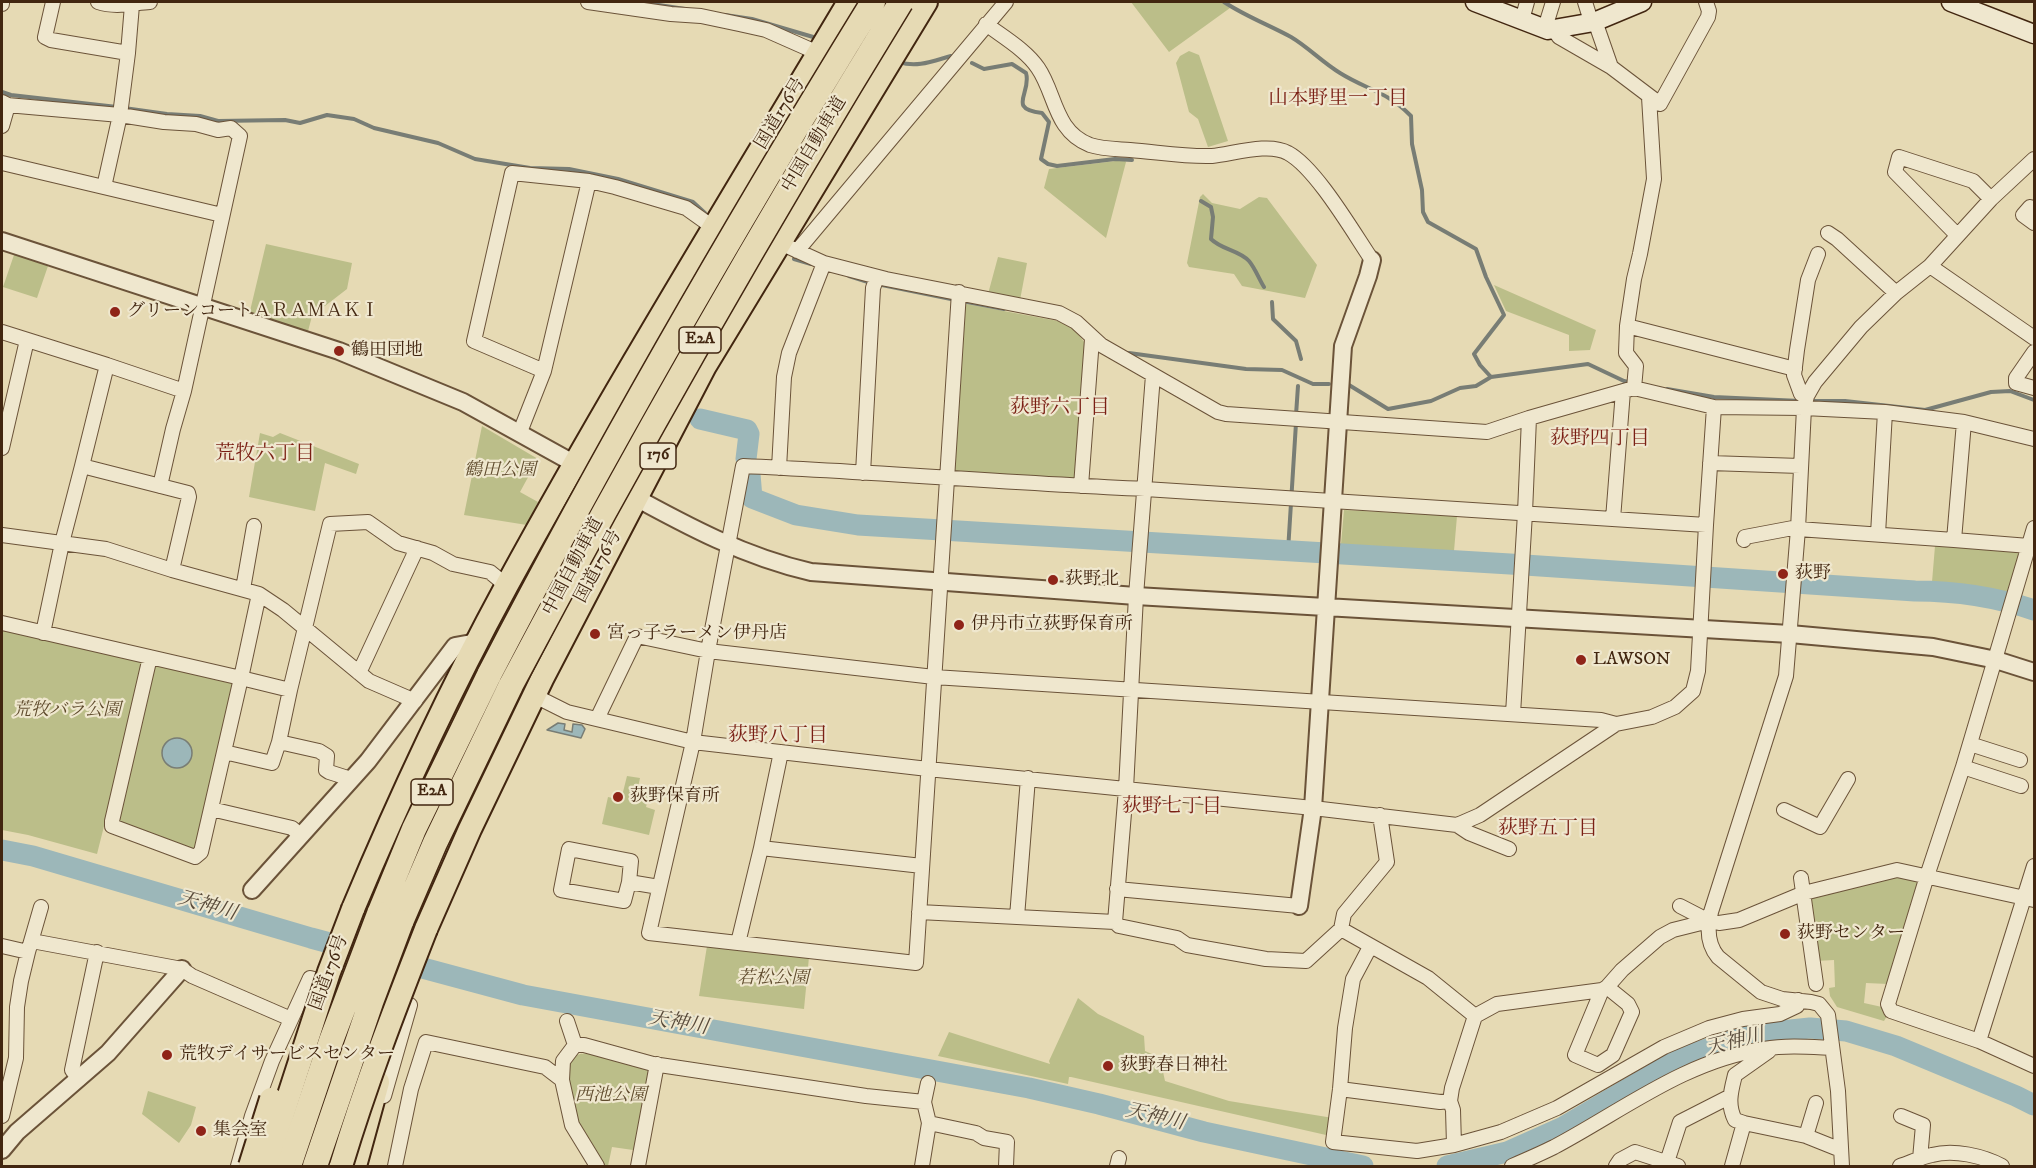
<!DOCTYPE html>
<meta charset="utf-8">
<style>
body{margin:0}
#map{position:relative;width:2036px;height:1168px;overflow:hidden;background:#e6dab4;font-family:"IM FELL DW Pica",serif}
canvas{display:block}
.frame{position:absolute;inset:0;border:3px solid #422610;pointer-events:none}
</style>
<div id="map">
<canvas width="2036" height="1168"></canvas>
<div class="frame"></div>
</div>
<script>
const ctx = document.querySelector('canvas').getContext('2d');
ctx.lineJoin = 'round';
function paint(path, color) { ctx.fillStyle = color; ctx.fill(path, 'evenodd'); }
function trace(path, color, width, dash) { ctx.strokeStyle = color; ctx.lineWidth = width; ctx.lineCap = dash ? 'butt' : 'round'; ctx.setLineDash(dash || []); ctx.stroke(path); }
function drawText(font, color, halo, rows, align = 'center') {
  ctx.font = font + ' "IM FELL DW Pica","Noto Serif JP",serif'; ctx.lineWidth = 4.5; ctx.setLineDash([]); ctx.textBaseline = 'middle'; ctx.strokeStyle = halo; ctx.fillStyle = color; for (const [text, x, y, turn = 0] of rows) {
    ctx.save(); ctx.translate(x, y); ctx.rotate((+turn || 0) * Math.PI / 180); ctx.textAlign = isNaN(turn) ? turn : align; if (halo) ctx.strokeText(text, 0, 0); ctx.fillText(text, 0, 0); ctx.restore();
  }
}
paint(new Path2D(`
 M1131,2H1221L1230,8L1169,52Z
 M1189,51L1199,55L1228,141L1208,147L1198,119L1189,112L1176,63L1180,56Z
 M1124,160L1126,162L1106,238L1044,188L1049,169Z
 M1203,194L1212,203L1240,209L1259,197L1267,198L1317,265L1305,298L1242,286L1234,274L1189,267L1187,263L1200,197Z
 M266,244L352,263L347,289L312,316L307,335L253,316L250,311Z
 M15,252L48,266L37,298L3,287Z
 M998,257L1027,263L1020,300L988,294Z
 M1494,285L1596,330L1590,350L1569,351V335L1506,311Z
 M966,304L1058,321C1072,326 1080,334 1087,347L1078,481L952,472L962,307Z
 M482,426L538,459L520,492L538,502L527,525L464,515Z
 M260,433L273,437L280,433L359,464L356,474L325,463L315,511L249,497Z
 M1344,510L1457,516L1454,551L1341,544Z
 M1935,546L2020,550L2022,555L2010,594L1932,582Z
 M2,629L142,662L144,667L97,854L28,835L2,830Z
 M152,664L231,681L235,686L197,847L190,851L118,823Z
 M627,776L640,778L637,792L649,795L646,807L655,810L649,835L602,824L608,797L621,800Z
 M1896,873L1916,878L1920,883L1888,984L1866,983L1864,1003L1882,1007L1887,1016L1884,1021L1837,1007L1830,996L1829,988L1835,987L1834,960L1815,961L1810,896Z
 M707,946L809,957L804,1009L699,996Z
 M1078,998L1098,1014L1144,1036L1145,1051L1165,1060L1162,1067L1165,1081L1229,1101L1333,1118L1331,1131L1326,1135L1071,1077H1069L1068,1084L938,1056L949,1032L1050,1064L1049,1061Z
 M592,1053L655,1067L640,1151L612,1147L608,1166H605L584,1139L577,1125L567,1066C573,1053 578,1054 592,1053Z
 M148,1091L196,1107L191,1125L179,1143L142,1114Z`), '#bbbe89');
const water = new Path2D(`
 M558,723L565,724L564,730L572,732L573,724L582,725L585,729L581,738L547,730Z
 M162 753a15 15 0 1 1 30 0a15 15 0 1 1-30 0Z`);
paint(water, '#9cb7b9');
trace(water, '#787d75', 1.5);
trace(new Path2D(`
 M639,2L685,9
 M1224,2C1245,16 1269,25 1291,37C1308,47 1322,62 1340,73C1367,90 1387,91 1411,116L1412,144L1422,190L1423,212L1428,222L1476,249L1486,277L1504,315L1474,354L1480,365L1491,377L1588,364L1624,381L1633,383
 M725,15L752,19L820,39
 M899,62C917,68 933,61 951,56
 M972,63L984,69L1012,64L1026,73C1032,93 1006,109 1042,113L1049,122L1041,159L1048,164L1057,166L1115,159L1132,160
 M2,92L11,95L117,107
 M124,108L167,114L200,116L218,121L285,120L300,123L327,115L354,119L374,128L438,143L475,159L530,168L569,169L618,179L693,202L705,213
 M1201,201L1211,207L1213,217L1211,239C1222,250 1239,250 1249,261C1255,268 1259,279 1264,287
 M794,259L811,264
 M849,276L868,282
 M882,285L951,299
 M967,302L1004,309
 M1272,302L1273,319L1296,341L1301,359
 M1129,353L1246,369L1282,370L1313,384H1329
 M1349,385L1388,409L1431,401L1460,388L1476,386L1491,377
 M1667,389L1714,397L1800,401
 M1812,401H1845L1925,410L1991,392L2010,391L2034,400
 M1296,415L1298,386
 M1288,551L1296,423`), '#787d75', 4);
trace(new Path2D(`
 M700,419L747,430L749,434L746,459
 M750,474L752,498L796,515L858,525L1510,564L1915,591C1956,591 1996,597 2034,610
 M2,850L33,856L311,938L523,995L1029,1088L1099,1104L1204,1132L1363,1166
 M1447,1166L1507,1152L1563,1127L1678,1059L1742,1037L1771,1032L1810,1028L1846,1031L1896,1046L2016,1096L2034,1105`), '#9cb7b9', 21);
const minor = new Path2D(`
 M53,2L45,37L51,40L128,53L120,115L104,187
 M98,2C116,8 133,3 150,2
 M588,2L671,14L701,16L739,24L766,30L818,53
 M2,4V2
 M1522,20L1527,2
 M986,24C1003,37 1026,50 1038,68C1056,94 1054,131 1090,145C1102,149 1118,149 1130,150C1157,152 1185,157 1212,156C1233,154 1269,142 1288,153C1316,168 1353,232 1372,260
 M1545,28L1553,2
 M1554,30L1559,37L1611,67L1596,24L1590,18L1585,2
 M128,53L132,5
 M1611,67L1660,104L1708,17L1709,11L1706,2
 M2,102L8,105L2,126
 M7,105L120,115L164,122L196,124L218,130L231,128L240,136L184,391L173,429L160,486
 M2,163L222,215
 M2030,207L2023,215L2034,223
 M1828,233L1837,239L1896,293
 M1957,235L1895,172L1899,157L1973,181L1991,199
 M780,243L824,263L886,279L1059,313L1076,322L1101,345L1218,412L1226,414L1487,432L1529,418L1634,388L1714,407L1804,408L1885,412L1964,422
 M797,251L1006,2
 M1930,266L2034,338
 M959,292C944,516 929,740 916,963L649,933L693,742L708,651L743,466C877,472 1011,483 1145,489L1706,525
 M1627,326L1795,369
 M2,332L107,365
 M2034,352L2016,378V383L2034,388
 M544,371L589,181
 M1634,388L1636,366L1626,353L1627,326L1634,279L1640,254L1654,179L1649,97
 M1807,396L1801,394L1794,375L1797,350L1808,280L1818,254
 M520,432L544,371L474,341L512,173L589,181L615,187L686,208L714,228
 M2,448L27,340
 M1710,463L1800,466
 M82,466L107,365L184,391
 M779,468L784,377L789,353L824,263
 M863,473L873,288L877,277
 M1081,486L1092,339
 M1613,519L1623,391
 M2034,528L1963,767L1927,876L1888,1004L1891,1011L1979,1041L2034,1066
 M1798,529L1954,540
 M1878,534L1885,412
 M2,535L106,549L172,570
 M1744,540L1745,537L1798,527
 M2029,546L1954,540L1964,422L2034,439
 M243,589L254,526
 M2,623L241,678L259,594
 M43,633L62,543L82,466L188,493L189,497L172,570L259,594L283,610L369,681L415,701
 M150,657L112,821V826L195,857L201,852L241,678L290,690L330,524L368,522L398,543L433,553L453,564L490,572L507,586
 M359,673L417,548
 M533,695L567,712L693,742L928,769L1313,808L1457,825L1480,815L1616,724L1652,717L1675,707L1693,691L1698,671L1706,525L1714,407
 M1513,714L1525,513L1529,418
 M597,719L637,636L708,651L934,677L1601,720L1616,724
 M279,742L319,751L327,756L326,770L329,772L351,779
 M1970,744L2020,760
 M224,752L272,763L279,742L290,690
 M1963,767L2021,786
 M211,809L292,828L300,835
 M1784,810L1820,827L1848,779
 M1380,815L1387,862L1344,914L1341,929L1428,978L1475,1016
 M1457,825L1469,833L1509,849
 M761,848L922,866
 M1801,878L1816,984
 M629,882L631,861L569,849L561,890L624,901L629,882L659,887
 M1117,889L1299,906
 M1680,906L1709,921L1719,923L1739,920L1804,893L1897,870L2034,900
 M919,912L1115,922L1126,789L1136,596L1153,375
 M1017,917L1028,778
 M1115,922L1119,926L1177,938L1187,945L1266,959L1306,961L1341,929
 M32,941L182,969L192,976L291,1019
 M738,943L761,848L781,752
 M2,946L28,952L41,907
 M1370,947L1353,979L1345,1028L1340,1089L1333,1142L1417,1151L1454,1145L1501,1132L1557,1108L1664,1047L1709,1028L1743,1019L1780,1014L1797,1006L1798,1000
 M1602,990L1575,1055L1598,1065L1613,1055L1632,1012L1628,1004L1607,987
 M567,1021L575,1045
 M1979,1041L2034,866
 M1769,1051L1735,1075C1731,1091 1727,1104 1735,1120L1744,1123L1806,1136L1841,1150
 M79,1079L72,1070L97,952
 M928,1083L924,1102L929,1123L976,1133L984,1138L1007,1142L1006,1166
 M1340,1089L1440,1102L1450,1101
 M384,1096L410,1005L392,1000
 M2,1116L16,1058L17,1007L21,981L28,952
 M1901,1116L1923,1125L1920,1159
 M1806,1136L1816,1103
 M1454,1145L1453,1110L1450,1101L1452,1088L1475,1016L1497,1004L1602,990L1607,987L1622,970L1660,937L1673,930L1709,921
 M1667,1162L1680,1122L1729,1097
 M238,1166L252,1116L272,1061L310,978L356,990
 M395,1166L411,1089L426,1042L545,1067L562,1080
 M597,1166L572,1125L562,1080L563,1061L575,1045H584L653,1064L866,1096L924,1102
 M638,1166L657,1064
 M922,1166L929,1123
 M1117,1166L1119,1158
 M1512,1166C1526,1160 1540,1154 1554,1147C1622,1111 1686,1060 1764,1049C1787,1045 1810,1047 1832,1048
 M1616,1166L1620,1160L1635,1152L1678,1166
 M1732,1166L1744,1123
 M1842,1166L1838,1091L1828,1015L1819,1004L1811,1002L1782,999L1761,992L1718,957C1707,944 1707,928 1711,912L1786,676L1798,529L1804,408L1807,396L1815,382L1861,327L1896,293L1930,266L1991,199L2034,159
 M1900,1166C1910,1163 1921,1157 1932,1155C1954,1149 1983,1156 2002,1166`);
const tertiary = new Path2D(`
 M2,241L339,351L463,402L584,469
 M627,493C687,526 745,557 811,572L1136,596L1790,634L1933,647L1996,660L2034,672
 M252,890L368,761L455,646L477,642
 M1299,906L1313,808L1343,346L1368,276L1372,260
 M2,1150L17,1132L108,1053L182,969`);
const secondary = new Path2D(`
 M1475,2L1548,30L1594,22L1642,2
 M1951,2L2034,34`);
const trunk = new Path2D(`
 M353,909C399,799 450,690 507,585C615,387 734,195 849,2
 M426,929L470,829L542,679L705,366L926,2
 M355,1166L378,1082`);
const motorway = new Path2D(`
 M379,914L414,829L490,673
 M401,922L435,843L511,685`);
trace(minor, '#6b5339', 16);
trace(tertiary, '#6b5339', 20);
trace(secondary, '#422610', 21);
trace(trunk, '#422610', 26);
trace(motorway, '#422610', 27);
trace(minor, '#efe7ce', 14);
trace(tertiary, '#efe7ce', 16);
trace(secondary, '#efe7ce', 18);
trace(trunk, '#e6dab4', 22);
trace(motorway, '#e6dab4', 24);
const trunkBridge = new Path2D(`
 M250,1166L271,1099
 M266,1166L329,972L353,909
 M341,1166C365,1086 395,1008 426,929`);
const motorwayBridge = new Path2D(`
 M490,673C609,444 738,221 873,2
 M511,685C634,453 764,225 901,2
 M289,1166L331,1041L379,914
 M315,1166L371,1002L401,922`);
trace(trunkBridge, '#422610', 26, []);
trace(motorwayBridge, '#422610', 27, []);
trace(trunkBridge, '#e6dab4', 22);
trace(motorwayBridge, '#e6dab4', 24);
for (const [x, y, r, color] of [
 [115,312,6,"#8f2418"],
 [339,351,6,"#8f2418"],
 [1783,574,6,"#8f2418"],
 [1053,580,6,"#8f2418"],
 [959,625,6,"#8f2418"],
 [595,634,6,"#8f2418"],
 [1581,660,6,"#8f2418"],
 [618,797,6,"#8f2418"],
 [1785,934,6,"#8f2418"],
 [167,1055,6,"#8f2418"],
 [1108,1066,6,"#8f2418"],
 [201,1131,6,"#8f2418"]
]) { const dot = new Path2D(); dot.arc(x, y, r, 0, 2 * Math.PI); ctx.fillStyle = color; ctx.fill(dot); trace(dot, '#efe7ce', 2); }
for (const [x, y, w] of [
 [700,340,42],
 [658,456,36],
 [432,792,42]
]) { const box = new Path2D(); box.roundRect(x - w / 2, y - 13, w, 26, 4.5); ctx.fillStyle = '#efe7ce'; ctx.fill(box); trace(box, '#422610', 1.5); }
drawText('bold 16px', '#422610', null, [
 ["E2A",700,340],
 ["176",658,456],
 ["E2A",432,792]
]);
drawText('18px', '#422610', '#efe7ce', [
 ["国道176号",781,114,-59],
 ["中国自動車道",815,145,-59],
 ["中国自動車道",574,567,-62],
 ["国道176号",599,567,-62],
 ["国道176号",330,973,-70]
]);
drawText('18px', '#422610', '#efe7ce', [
 ["グリーンコートＡＲＡＭＡＫＩ",127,312],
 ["鶴田団地",351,351],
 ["荻野",1795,574],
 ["荻野北",1065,580],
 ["伊丹市立荻野保育所",971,625],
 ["宮っ子ラーメン伊丹店",607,634],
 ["LAWSON",1593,660],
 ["荻野保育所",630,797],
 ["荻野センター",1797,934],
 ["荒牧デイサービスセンター",179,1055],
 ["荻野春日神社",1120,1066],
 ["集会室",213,1131]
], 'left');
drawText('italic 18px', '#604c2e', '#efe7ce', [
 ["鶴田公園",500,471],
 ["荒牧バラ公園",67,711],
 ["若松公園",773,979],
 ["西池公園",611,1096]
]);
drawText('20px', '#7a1f14', '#efe7ce', [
 ["山本野里一丁目",1338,100],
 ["荻野六丁目",1060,409],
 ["荻野四丁目",1600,440],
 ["荒牧六丁目",265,455],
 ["荻野八丁目",778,737],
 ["荻野七丁目",1172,808],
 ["荻野五丁目",1548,830]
]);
drawText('italic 20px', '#584a3a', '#efe7ce', [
 ["天神川",207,907,16],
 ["天神川",678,1024,10],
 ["天神川",1735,1043,-14],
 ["天神川",1155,1118,13]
]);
</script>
